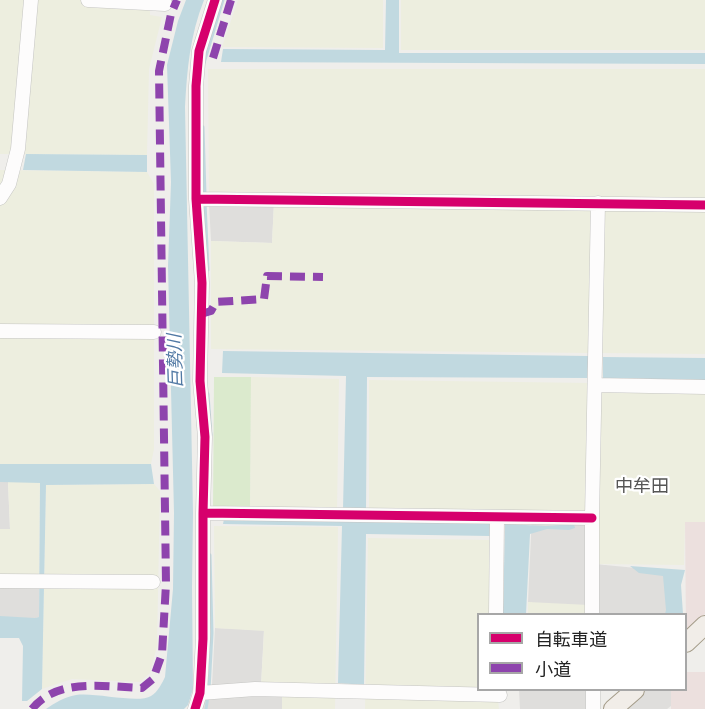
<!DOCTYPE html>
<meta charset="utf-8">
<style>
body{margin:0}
#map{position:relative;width:705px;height:709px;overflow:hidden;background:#efeeeb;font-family:"Noto Sans","Noto Sans JP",sans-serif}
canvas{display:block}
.legend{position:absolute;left:477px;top:613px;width:210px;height:78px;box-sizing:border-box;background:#fff;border:2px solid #a7a7a7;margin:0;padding:8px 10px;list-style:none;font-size:18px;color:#222}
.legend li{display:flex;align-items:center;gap:12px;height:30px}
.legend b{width:30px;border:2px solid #a7a7a7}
</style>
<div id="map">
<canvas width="705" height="709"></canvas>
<ul class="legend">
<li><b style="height:8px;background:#d6006c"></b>自転車道</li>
<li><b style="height:8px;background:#8e44ad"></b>小道</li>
</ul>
</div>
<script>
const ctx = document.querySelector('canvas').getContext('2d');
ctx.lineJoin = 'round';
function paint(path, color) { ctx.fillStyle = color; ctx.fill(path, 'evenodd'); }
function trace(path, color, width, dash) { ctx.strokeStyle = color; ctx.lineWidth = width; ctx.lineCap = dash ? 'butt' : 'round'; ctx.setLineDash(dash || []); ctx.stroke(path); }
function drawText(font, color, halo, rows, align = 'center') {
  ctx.font = font + ' "Noto Sans","Noto Sans JP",sans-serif'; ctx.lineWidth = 4.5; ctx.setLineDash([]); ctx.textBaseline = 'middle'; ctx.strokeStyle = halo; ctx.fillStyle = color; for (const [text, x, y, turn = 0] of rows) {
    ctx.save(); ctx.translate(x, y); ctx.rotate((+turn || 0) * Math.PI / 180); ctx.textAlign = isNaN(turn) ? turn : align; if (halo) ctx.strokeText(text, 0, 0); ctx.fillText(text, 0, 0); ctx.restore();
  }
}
paint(new Path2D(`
 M209,203H274L272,243L211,241Z
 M0,472L8,482L10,529H0Z
 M532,514L596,516L595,564L667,571L670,614H588L528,602Z
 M0,575L39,577V617L0,630Z
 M215,628L264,630L261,686H282V709H201L212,685Z
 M519,690H595V709H520Z
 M646,690H671V706L667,709H625Z`), '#dfdedc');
paint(new Path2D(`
 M685,522H705V614L686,631Z
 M686,672H705V709H671V690H686Z`), '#ece0de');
paint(new Path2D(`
 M0,0H104L150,4V15L162,17L149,69L147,155L0,154Z
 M238,0H383V48L222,47Z
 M401,0H705V50H401Z
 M208,69H705V199L209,193Z
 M0,170L147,172L154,184V449L151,464H0Z
 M274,203L593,206L590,353L211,349V241L272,243Z
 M602,206L705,208V354L600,353Z
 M251,377L339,379L337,512L250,510Z
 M369,380L591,383L589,516L369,512Z
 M599,389L705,392V522H685L684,565L595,564Z
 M8,482H40L39,577L0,575V529H10Z
 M154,484L160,491L157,646L150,673L140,682L72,679L42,689L46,485Z
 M214,526L338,527L335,709H282V686H261L264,631L215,628Z
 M368,538L492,540V614H478V690H497L499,709H365Z
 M528,602L589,605L588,614H528Z`), '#edeedf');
paint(new Path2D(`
 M214,377H251L250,510H213Z`), '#dbeacd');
paint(new Path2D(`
 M186,0H204C190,35 187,70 185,107L193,513L192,587L193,689L188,705L184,709H46C55,703 64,697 76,695C95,692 138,704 151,696C158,692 162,683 165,677L173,589L174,513L168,266L171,182L167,65L178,21Z
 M386,0H399V53H705V64L221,62L223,49L385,50Z
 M26,154L147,155V172L23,170Z
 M223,351L589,356L588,378L367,377L366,509L490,523V536L366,534L364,685L338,683L342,526L223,524L224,519L343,509L346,376L222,373Z
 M603,357L705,358V380L603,378Z
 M0,464H151L154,484L46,485L42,689L27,701H22L23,646L19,638H0V616L35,618L39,617L40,483L0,482Z
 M505,524L546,526L574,524L575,528L569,530L547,529L530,534L526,614H503Z
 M630,566L685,570L681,585L683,614H665L666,610L663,576L639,573Z`), '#c1d9e0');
trace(new Path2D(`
 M204,63L223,0
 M203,127L205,195
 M205,202L208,270
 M208,394L211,435
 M209,690L212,633L210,555
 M206,709L208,696`), '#c1d9e0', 3);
const minor = new Path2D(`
 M88,0L165,4
 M0,198L9,184L18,149L31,0
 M196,199L705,205
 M0,331L154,332
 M595,385L705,387
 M203,513L205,437L200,381L202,283L196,199V86L199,51L215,0
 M0,581L153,582
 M496,614L497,518
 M592,614V518L598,203
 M593,690V709
 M200,693L255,689L500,695
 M195,709L200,693L203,639V513L592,518`);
const major = new Path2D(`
 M686,643L705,625
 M613,709L635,690`);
trace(minor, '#c5c5c3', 15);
trace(major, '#a49c89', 20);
trace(minor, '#fdfcfc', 14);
trace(major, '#f1ede8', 18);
trace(new Path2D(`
 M213,58L231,0
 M201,314L211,311L216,302L264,299L267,276L323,277
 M32,709C58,677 106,687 142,688L153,679L162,654L166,584L159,71L171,14L177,0`), '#8e44ad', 8, [15, 8]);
trace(new Path2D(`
 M196,199L705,205
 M203,513L205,437L200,381L202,283L196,199V86L199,51L215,0
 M195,709L200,693L203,639V513L592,518`), '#d6006c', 9);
drawText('italic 18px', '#5179a4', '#fff', [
 ["巨勢川",176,361,-92]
]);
drawText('18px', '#555', '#fff', [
 ["中牟田",642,487]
]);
</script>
